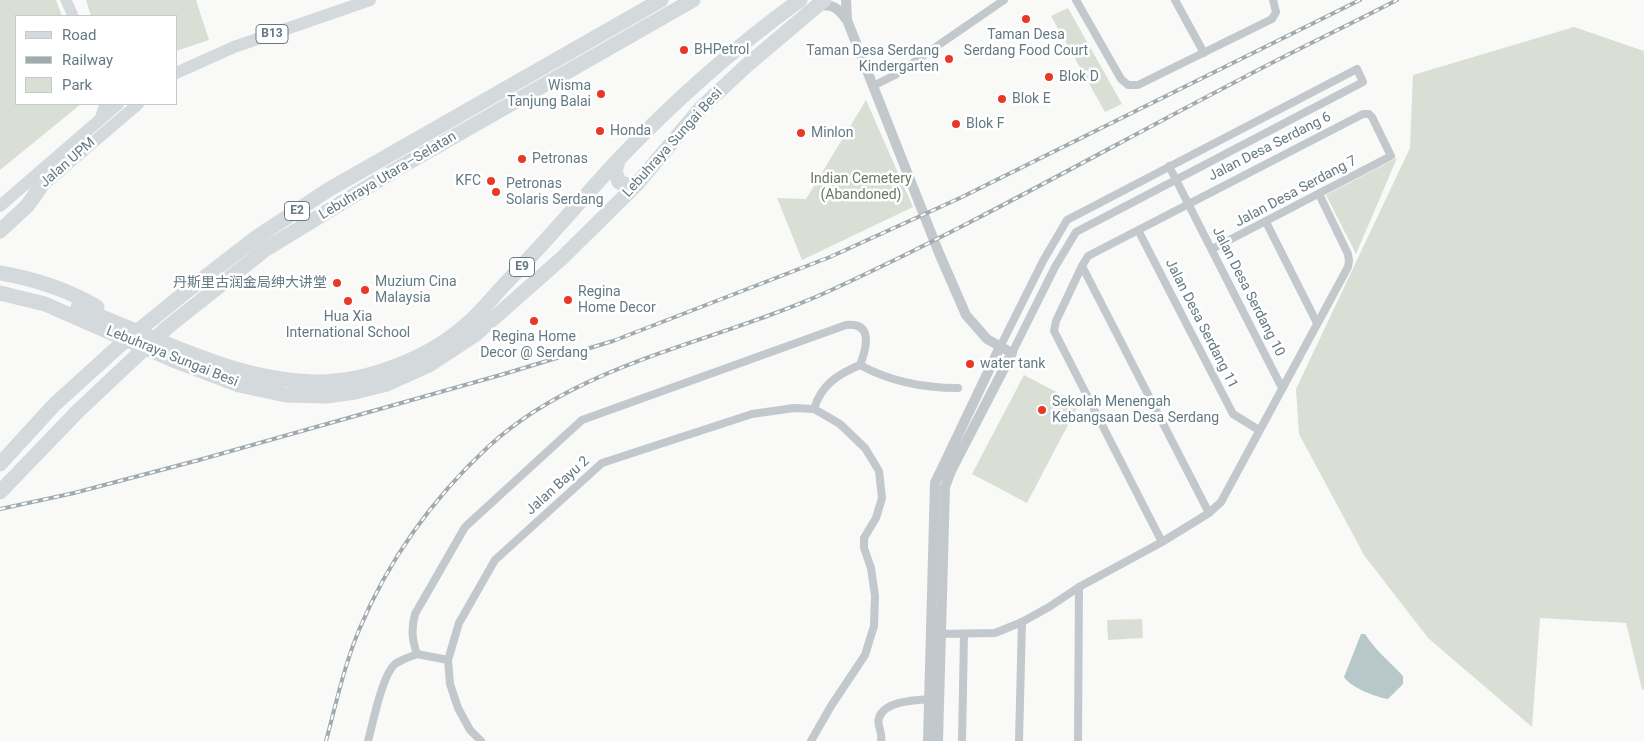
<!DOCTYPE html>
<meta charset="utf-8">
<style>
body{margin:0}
#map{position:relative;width:1644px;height:741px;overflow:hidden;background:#f9f9f7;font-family:Roboto,sans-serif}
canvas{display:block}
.legend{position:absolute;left:15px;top:15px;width:162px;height:90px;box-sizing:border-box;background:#fff;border:1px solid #c1cacd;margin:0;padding:6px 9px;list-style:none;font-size:15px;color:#637a83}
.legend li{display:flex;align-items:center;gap:10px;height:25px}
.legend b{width:25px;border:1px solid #c1cacd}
</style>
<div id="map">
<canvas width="1644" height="741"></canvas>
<ul class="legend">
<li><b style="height:6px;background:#d4d9dc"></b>Road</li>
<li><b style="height:6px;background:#a1abaf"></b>Railway</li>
<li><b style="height:14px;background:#dadfd6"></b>Park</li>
</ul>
</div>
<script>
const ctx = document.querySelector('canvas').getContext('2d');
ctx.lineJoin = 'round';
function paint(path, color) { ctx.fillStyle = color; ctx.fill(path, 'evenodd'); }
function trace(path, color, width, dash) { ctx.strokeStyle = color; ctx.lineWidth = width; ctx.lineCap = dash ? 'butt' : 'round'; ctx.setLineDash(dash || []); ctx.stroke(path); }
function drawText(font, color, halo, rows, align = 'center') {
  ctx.font = font + ' Roboto,"Noto Sans SC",sans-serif'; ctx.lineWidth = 5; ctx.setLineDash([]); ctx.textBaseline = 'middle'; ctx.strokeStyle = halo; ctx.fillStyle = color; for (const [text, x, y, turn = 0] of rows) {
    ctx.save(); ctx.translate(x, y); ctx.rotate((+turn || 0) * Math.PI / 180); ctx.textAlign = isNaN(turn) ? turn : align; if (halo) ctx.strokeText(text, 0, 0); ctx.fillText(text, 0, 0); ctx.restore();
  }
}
paint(new Path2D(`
 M0,0H56L62,16H16V104H81L0,170Z
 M86,0H196L209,40L176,51V16H91Z
 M1068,8L1122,104L1105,112L1051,16Z
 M1574,27L1644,51V690L1642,689L1626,623L1540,618L1532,727L1428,638L1364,555L1299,434L1296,389L1410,148L1413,75Z
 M866,100L913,207L802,260L777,198L806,199Z
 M1397,158L1356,254L1326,195Z
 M1024,375L1079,404L1027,503L972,474Z
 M1142,619L1143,638L1108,640L1107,620Z`), '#dadfd6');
paint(new Path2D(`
 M1361,634H1365C1375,650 1390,662 1403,676V684L1388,699C1376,697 1351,688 1344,677Z`), '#b8c8ca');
trace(new Path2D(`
 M1076,0L1121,79L1128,85H1138L1272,19L1276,12L1273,0
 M1175,0L1204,53
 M873,86L895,75L1004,0
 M1169,166L1282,388
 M1266,222L1317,323
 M1138,230L1233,414L1259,430
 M1082,266L1209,513
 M1000,347L1043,261L1067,220L1357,69L1363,82L1076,232L1055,267L1012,353
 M814,409C821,385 838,374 860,365C891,382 923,388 958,388
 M1162,542L1054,331L1056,321L1082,266L1088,256L1363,114H1369L1372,117L1391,156L1212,249
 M936,634L995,633L1022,622L1049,607L1079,587L1162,542L1209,513L1221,502L1348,267L1349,261L1348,254L1319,194
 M448,660L417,654C412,640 411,629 415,614L465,527L582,420L846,325C873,322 867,347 860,365
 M368,741C373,723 382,675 395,664C402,659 410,657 417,654
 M481,741L470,730L458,708L450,684L448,660L459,623L495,560L602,463L752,414L794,408L814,409L823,414L840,424L865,448L879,471L882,498L876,518L864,538V548L871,568L875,596L874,626L865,655L831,706L811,741
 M881,741C883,731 876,725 879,718C884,701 915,700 930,699
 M962,741L964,634
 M1019,741L1022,622
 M1078,741L1079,587`), '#c2c8cb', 8);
trace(new Path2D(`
 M846,0L847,20L939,253L966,315L987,339L1012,353L951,471L945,487L938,741
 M818,5C834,5 837,7 846,19
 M928,741L935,483L1000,347`), '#c2c8cb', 10);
trace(new Path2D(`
 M66,0L73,16
 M100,119L105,104`), '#d4d9dc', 11);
trace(new Path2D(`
 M176,73L234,47L370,0
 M34,193L138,104
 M0,206L118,104`), '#d4d9dc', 12);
trace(new Path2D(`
 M618,161L615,171L619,182L630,186L637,184
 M0,231L27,206L40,188
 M0,273C35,279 66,289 97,307
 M0,293L45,304L173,360L239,385L286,395L327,396L355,392L387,384L429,365L476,334L562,258L637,184L700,109L746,66L824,0
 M78,307C101,317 124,326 147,336C201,358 253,380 313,382C365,383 428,359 467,324C481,312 492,298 504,285C543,245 579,202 617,161C673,102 734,48 800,0
 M0,464L54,405L119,346L187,291L257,237L328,190L661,0
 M0,492L77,412L147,346L169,326L266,249L397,169L693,0`), '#d4d9dc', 15);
const rail = new Path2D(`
 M0,509L74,493L199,460L504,374L613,341L830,257L960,198L1360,0
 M326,741C336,704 344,666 359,630C388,561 433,498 488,447C580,362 715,343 827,292C967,228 1102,151 1239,80C1291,52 1345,27 1397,0`);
trace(rail, '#a1abaf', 4);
trace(rail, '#fff', 2, [5.5]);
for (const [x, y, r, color] of [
 [1026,19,5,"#ea3827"],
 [684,50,5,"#ea3827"],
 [949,59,5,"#ea3827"],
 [1049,77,5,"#ea3827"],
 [601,94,5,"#ea3827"],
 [1002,99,5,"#ea3827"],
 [956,124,5,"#ea3827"],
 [600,131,5,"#ea3827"],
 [801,133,5,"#ea3827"],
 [522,159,5,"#ea3827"],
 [491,181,5,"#ea3827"],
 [496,192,5,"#ea3827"],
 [337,283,5,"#ea3827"],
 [365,290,5,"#ea3827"],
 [568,300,5,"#ea3827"],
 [348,301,5,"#ea3827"],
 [534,321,5,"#ea3827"],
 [970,364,5,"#ea3827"],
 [1042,410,5,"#ea3827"]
]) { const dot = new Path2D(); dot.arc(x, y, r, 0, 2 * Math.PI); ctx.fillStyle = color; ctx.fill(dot); trace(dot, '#fff', 2); }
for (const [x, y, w] of [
 [272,34,32],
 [297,211,25],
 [522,267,25]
]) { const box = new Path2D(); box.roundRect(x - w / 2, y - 9.5, w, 19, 4); ctx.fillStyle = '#fff'; ctx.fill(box); trace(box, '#637a83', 1); }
drawText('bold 12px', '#637a83', null, [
 ["B13",272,34],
 ["E2",297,211],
 ["E9",522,267]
]);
drawText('14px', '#637a83', '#fff', [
 ["Taman Desa",1026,35,"center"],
 ["Serdang Food Court",1026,51,"center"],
 ["BHPetrol",694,50],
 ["Taman Desa Serdang",939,51,"right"],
 ["Kindergarten",939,67,"right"],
 ["Blok D",1059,77],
 ["Wisma",591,86,"right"],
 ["Tanjung Balai",591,102,"right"],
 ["Blok E",1012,99],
 ["Blok F",966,124],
 ["Honda",610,131],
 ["Minlon",811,133],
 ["Petronas",532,159],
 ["KFC",481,181,"right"],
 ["Petronas",506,184],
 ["Solaris Serdang",506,200],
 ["Muzium Cina",375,282],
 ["Malaysia",375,298],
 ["丹斯里古润金局绅大讲堂",327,283,"right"],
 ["Regina",578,292],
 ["Home Decor",578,308],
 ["Hua Xia",348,317,"center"],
 ["International School",348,333,"center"],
 ["Regina Home",534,337,"center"],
 ["Decor @ Serdang",534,353,"center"],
 ["water tank",980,364],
 ["Sekolah Menengah",1052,402],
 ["Kebangsaan Desa Serdang",1052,418]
], 'left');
drawText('14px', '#637a83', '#fff', [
 ["Lebuhraya Sungai Besi",673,143,-48],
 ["Jalan Desa Serdang 6",1270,147,-27],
 ["Jalan UPM",68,163,-41],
 ["Lebuhraya Utara–Selatan",388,176,-31],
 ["Jalan Desa Serdang 7",1296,192,-28],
 ["Jalan Desa Serdang 10",1248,292,63],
 ["Jalan Desa Serdang 11",1201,324,63],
 ["Lebuhraya Sungai Besi",172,357,22],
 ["Jalan Bayu 2",558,486,-42]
]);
drawText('14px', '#6a7a62', '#fff', [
 ["Indian Cemetery",861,179],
 ["(Abandoned)",861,195]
]);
</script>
